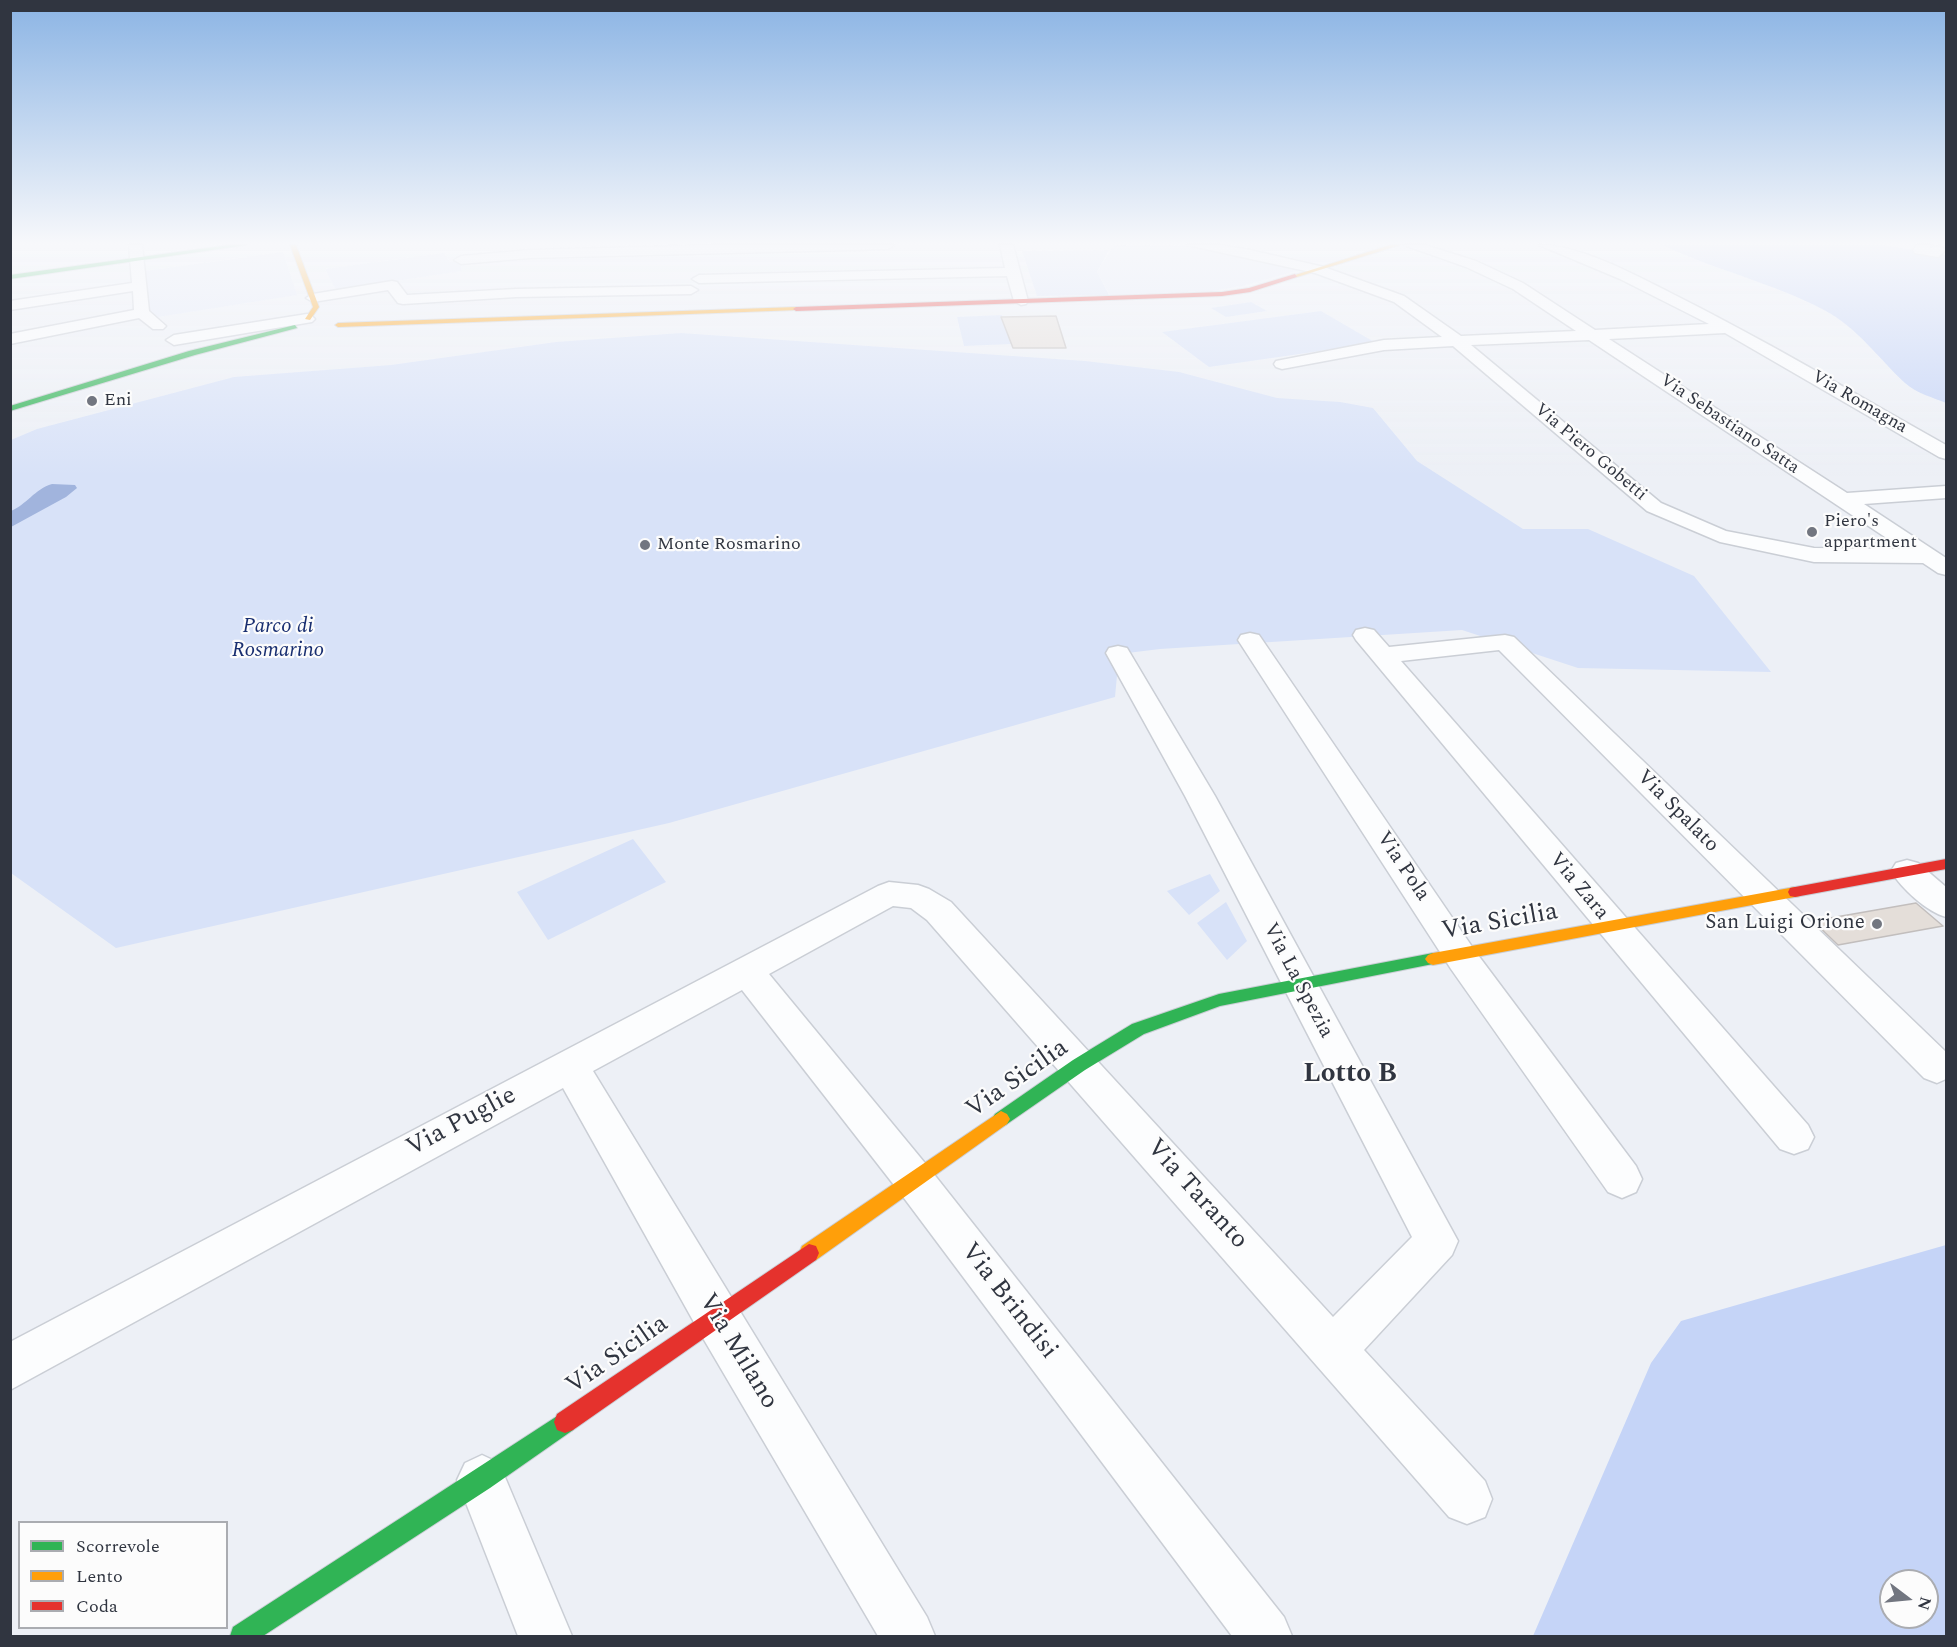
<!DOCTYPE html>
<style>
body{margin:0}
#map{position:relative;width:1957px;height:1647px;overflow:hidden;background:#edf0f6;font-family:Spectral,serif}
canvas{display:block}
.frame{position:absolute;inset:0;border:12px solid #303540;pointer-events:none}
.legend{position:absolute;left:18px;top:1521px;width:210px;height:108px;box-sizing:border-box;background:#fcfcfc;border:2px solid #aaacb1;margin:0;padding:8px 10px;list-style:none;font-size:18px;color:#303540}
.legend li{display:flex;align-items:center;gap:12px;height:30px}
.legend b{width:30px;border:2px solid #aaacb1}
.north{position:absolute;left:1879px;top:1569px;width:60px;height:60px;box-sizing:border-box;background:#fcfcfc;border:2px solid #aaacb1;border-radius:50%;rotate:106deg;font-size:16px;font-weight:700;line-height:24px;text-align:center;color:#303540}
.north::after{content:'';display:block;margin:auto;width:21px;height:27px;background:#727680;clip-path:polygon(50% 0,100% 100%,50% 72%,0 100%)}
</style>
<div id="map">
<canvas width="1957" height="1647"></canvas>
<div class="frame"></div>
<ul class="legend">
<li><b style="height:8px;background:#30b455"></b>Scorrevole</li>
<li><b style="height:8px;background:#ff9f0a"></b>Lento</li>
<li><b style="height:8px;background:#e5322d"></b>Coda</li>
</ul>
<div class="north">N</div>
</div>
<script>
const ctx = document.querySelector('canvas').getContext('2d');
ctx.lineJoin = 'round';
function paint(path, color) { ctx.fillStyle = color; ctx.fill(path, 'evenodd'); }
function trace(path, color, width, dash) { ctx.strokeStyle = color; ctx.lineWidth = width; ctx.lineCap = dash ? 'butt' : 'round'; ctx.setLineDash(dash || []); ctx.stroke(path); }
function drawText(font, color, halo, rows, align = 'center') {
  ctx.font = font + ' Spectral,serif'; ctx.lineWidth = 4.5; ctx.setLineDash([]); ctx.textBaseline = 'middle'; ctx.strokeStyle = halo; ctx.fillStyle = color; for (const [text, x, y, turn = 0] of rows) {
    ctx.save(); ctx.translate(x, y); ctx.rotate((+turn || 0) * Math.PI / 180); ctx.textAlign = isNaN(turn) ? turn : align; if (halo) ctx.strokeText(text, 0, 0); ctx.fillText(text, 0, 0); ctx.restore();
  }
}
paint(new Path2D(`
 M1114,245L1185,246L1223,251L1304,269L1242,286L1213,291L1110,295L1097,272Z
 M283,252L297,295L158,317L150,311L145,271Z
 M444,253L450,262L460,261L462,271L336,290L325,269Z`), '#e4eaf9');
paint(new Path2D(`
 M1109,250L1097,272L1109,295L1037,296L1022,251Z
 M1251,302L1267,311L1226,317L1211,308Z
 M1321,311L1376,343L1209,367L1162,332Z
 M1002,315L1012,344L964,346L957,317Z
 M681,333L1085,361L1179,372L1277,398L1340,402L1373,408L1417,461L1523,529H1588L1694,576L1771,672L1578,668L1462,630L1160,649L1119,654L1115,697L669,823L116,948L11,873V440L37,429L234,377L391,365L556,342Z
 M633,839L666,882L548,940L517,892Z
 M1210,874L1220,891L1189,915L1167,891Z
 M1226,902L1247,941L1227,960L1197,923Z`), '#d8e2f8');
paint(new Path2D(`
 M1662,245H1884L1946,255V403C1934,398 1916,393 1905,383C1878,358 1858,328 1824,310C1773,283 1715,270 1662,245Z
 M1946,1245V1636H1533L1651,1363L1681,1321ZM1891,1581H1927V1617H1891Z`), '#c5d4f7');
paint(new Path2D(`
 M52,484L75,485L77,488L66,497L11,527V511C26,505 35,489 52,484Z`), '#a1b4dd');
const building = new Path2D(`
 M1056,316L1066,348H1013L1001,317Z
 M1916,903L1943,926L1838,945L1813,921Z`);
paint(building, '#e4ded9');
trace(building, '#c2bebd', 1.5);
const street = new Path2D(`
 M129,245H142L149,311L166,326L163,329H153L139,318L10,344V334L134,310L133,291L10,310V301L132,283Z
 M716,245H894L888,249L530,258L461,264L454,260L461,256L530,250Z
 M1000,245H1013L1028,301L1026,304L1021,305L1014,301L1007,276L699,283L692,279L699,275L1005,268Z
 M1187,245H1220L1250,250L1324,267L1404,296L1461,336L1576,331L1513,289L1466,267L1404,245H1425L1476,261L1523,283L1595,330L1709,324L1620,279L1539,245C1581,245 1633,274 1671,293C1765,340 1855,394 1946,445V459L1939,457L1725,333L1609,339L1847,493L1946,486V498L1864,504L1946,558V575L1938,573L1923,563L1814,562L1720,542L1647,511L1453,346L1384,350L1282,369L1276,367L1274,364L1276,361L1384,340L1442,337L1394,302L1315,273ZM1589,340L1903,549L1814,548L1726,531L1661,503L1471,345Z
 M1917,245H1931L1930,248L1940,246L1946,250L1938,257L1915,253L1913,250Z
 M392,281L397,282L407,295L516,289L691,286L698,290L691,294L516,297L403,304L398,303L388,290L313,302L306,298L313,294Z
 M307,314L312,316L315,319L312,322L174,345L166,340L174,335Z
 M1365,628L1374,630L1389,647L1505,635L1514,637L1946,1052V1079L1937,1083L1924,1078L1499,650L1401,661L1808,1125L1814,1137L1808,1149L1794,1154L1780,1149L1356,640L1353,635L1356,630Z
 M1250,633L1259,635L1475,951L1636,1166L1642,1179L1636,1192L1622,1198L1608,1192L1451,969L1238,640L1241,635Z
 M1118,646L1127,648L1130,653L1215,796L1458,1241L1452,1255L1364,1350L1485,1481L1492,1499L1485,1517L1467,1524L1449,1517L927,920L911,908L893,906L769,974L929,1168L1284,1617L1292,1636H1232L901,1194L742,990L593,1071L927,1617L935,1636H878L700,1333L563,1088L10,1390V1342L878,886L889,882L918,885L929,889L951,902L1333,1317L1412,1237L1185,796L1106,653L1109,648Z
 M1907,860L1918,863L1946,887V917C1927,912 1901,888 1891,871L1896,863Z
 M482,1455L499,1463L572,1636H518L457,1480L465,1463Z`);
const fast = new Path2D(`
 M228,245H247L10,279V275Z
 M295,325L297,328L195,355L10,411V406L189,351Z
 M1433,953L1438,955L1441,959L1438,963L1220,1006L1144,1034L1085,1070L1007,1124L1001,1127L995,1124L992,1119L995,1114L1073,1060L1132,1024L1219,994Z
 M565,1411L573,1414L576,1422L573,1430L490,1488L263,1636H230L233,1627Z`);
const slow = new Path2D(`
 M290,245H296L319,307L310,320L305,319L313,307Z
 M1390,245H1400L1297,277L1292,276Z
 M796,307L798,310L338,327L335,325L338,323Z
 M1795,887L1800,888L1802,892L1800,896L1433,965L1428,963L1425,959L1428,955L1433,953Z
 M1001,1111L1007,1114L1010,1119L1007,1124L816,1260L809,1262L802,1260L799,1253L802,1246Z`);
const jam = new Path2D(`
 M1295,274L1297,277L1250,292L1222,296L796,311L793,309L796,307L1222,292L1249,288Z
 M1946,859V869L1795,897L1790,896L1788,892L1790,888L1795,887Z
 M809,1244L816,1246L819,1253L816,1260L573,1430L565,1433L557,1430L554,1422L557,1414Z`);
trace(street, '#caced5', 3);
trace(fast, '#caced5', 2);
trace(slow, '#caced5', 2);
trace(jam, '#caced5', 2);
paint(street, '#fcfdfe');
paint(fast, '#30b455');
paint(slow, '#ff9f0a');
paint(jam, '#e5322d');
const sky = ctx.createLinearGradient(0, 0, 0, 476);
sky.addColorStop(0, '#8bb4e4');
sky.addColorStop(0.51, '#f7f8fb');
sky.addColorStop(1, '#f7f8fb00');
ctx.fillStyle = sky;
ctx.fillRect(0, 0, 1957, 476);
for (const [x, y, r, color] of [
 [92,401,6,"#727680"],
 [1812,532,6,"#727680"],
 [645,545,6,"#727680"],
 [1877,924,6,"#727680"]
]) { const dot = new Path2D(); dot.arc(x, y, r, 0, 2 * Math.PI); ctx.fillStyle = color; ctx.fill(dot); trace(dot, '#fcfcfc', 2); }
drawText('18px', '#303540', '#fcfcfc', [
 ["Eni",104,401],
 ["Piero's",1824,522],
 ["appartment",1824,543],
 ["Monte Rosmarino",657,545]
], 'left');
drawText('18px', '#303540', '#fcfcfc', [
 ["Via Romagna",1859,403,30],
 ["Via Sebastiano Satta",1729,425,34],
 ["Via Piero Gobetti",1590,453,40]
]);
drawText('italic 21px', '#182e70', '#fcfcfc', [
 ["Parco di",278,628],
 ["Rosmarino",278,652]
]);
drawText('21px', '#303540', '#fcfcfc', [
 ["Via Spalato",1677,812,45],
 ["Via Pola",1402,867,56],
 ["Via Zara",1578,887,50],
 ["Via La Spezia",1297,981,62]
]);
drawText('21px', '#303540', '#fcfcfc', [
 ["San Luigi Orione",1865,924]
], 'right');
drawText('26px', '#303540', '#fcfcfc', [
 ["Via Sicilia",1500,923,-10],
 ["Via Sicilia",1018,1080,-35],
 ["Via Puglie",462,1123,-28],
 ["Via Taranto",1196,1195,48],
 ["Via Brindisi",1008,1302,52],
 ["Via Milano",737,1352,59],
 ["Via Sicilia",618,1356,-35]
]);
drawText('bold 27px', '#303540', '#fcfcfc', [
 ["Lotto B",1350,1076]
]);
</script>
